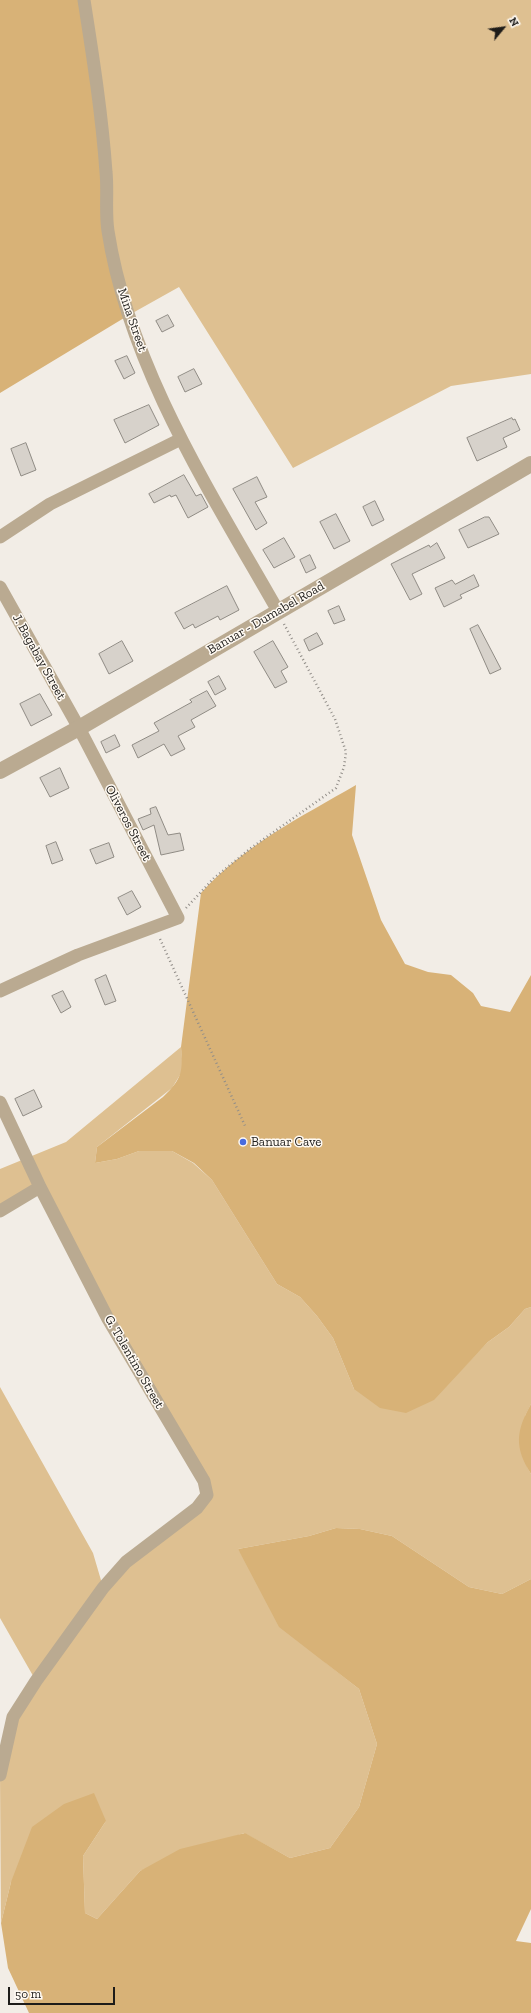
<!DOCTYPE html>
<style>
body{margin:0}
#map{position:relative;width:531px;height:2013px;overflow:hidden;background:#f2ede6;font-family:"Zilla Slab",serif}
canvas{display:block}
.north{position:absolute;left:483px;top:8px;width:40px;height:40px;-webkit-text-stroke:3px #fffaf3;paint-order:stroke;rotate:61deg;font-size:11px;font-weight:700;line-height:16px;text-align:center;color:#1e1c19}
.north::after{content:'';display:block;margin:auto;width:14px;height:18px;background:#1e1c19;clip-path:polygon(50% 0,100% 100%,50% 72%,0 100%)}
.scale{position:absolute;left:8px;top:1987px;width:107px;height:18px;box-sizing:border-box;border:2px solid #1e1c19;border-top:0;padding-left:5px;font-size:12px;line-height:14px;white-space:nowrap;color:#1e1c19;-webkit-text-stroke:3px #fffaf3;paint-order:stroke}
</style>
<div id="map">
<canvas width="531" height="2013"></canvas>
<div class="north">N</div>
<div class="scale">50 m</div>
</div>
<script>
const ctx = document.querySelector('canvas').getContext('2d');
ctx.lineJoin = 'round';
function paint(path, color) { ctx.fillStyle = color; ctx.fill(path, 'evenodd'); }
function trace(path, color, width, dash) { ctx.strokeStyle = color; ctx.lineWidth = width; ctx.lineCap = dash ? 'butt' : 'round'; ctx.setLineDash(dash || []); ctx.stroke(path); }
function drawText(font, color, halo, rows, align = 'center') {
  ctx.font = font + ' "Zilla Slab",serif'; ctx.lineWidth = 3; ctx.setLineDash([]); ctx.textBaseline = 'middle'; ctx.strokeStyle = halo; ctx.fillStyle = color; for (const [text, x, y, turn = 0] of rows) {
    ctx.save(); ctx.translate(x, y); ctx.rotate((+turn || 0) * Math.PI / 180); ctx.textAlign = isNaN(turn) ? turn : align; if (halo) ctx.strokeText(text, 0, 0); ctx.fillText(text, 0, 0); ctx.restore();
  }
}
paint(new Path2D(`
 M84,0H531V374L451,386L293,468L179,287L129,315L120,284Z
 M181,1047L183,1070L172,1088L97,1147L95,1163L117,1159L139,1151H172L193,1163L212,1180L277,1284L300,1297L317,1316L333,1338L354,1389L461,1370L488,1342L509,1327L525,1309L531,1307V1404L525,1416L527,1467L531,1474V1579L502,1594L469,1587L392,1536L360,1529L336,1528L309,1536L238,1549L326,1663L359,1689L377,1744L359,1807L330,1848L290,1858L244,1833L140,1871L97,1919L85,1913L83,1856L106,1821L11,1882L1,1923L0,1775L13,1717L36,1681L0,1618V1387L93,1553L103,1587L207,1495L40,1188L0,1211V1169L66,1142Z`), '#dec091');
paint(new Path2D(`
 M0,0H84L108,230L129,315L0,393Z
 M356,785L352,835L381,920L405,964L428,972L451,975L473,993L481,1006L510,1012L531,975V1307L525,1309L509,1327L488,1342L434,1400L406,1413L380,1408L354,1389L333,1338L317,1316L300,1297L277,1284L212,1180L194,1163L172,1151H139L117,1159L95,1163L97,1147L163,1097C182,1079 183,1072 181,1047L201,893C244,845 301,817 356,785Z
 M531,1404V1474C514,1447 516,1431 531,1404Z
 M336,1528L360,1529L392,1536L469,1587L502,1594L531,1579V1909L516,1941L531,1943V2013H29L8,1968L1,1923L11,1882L32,1827L64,1804L94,1793L106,1821L83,1856L85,1913L97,1919L140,1871L180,1849L245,1833L290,1858L330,1848L359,1807L377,1744L359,1689L279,1627L238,1549L309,1536Z`), '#d8b277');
const building = new Path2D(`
 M168,315L174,326L162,332L156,321Z
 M127,356L135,373L124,379L115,361Z
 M194,369L202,384L185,392L178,377Z
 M149,405L159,425L125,443L114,420Z
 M512,418L513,420L515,419L520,430L503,438L507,447L477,461L467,438Z
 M26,443L36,470L21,476L11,449Z
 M184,475L196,496L201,494L208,507L188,518L176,495L171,497L170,495L154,503L149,494Z
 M257,477L267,497L255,502L267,523L256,530L233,489Z
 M375,501L384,520L372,526L363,507Z
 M336,514L350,541L334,549L320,522Z
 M485,517H489L499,534L468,548L459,530Z
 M284,538L295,557L274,568L263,550Z
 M437,543L445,558L412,574L422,594L410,600L391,564L429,545L430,547Z
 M310,555L316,568L306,573L300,560Z
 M474,575L479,586L460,595L462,598L444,607L435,588L452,580L455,584Z
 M227,586L239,610L220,620L218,616L195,628L193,624L184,629L175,613Z
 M339,606L345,620L334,624L328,611Z
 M478,625L501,669L490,674L470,629Z
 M317,633L323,644L309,651L304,640Z
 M122,641L133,661L109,674L99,654Z
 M273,641L288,667L281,671L287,682L275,688L254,652Z
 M219,676L226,689L215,695L208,682Z
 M207,691L216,706L191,720L195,727L178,736L185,749L171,756L164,744L138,758L132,745L159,731L154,723L192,702L190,700Z
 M40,694L52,715L31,726L20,704Z
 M115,735L120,746L106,753L101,742Z
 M60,768L69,788L50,797L40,778Z
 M156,807L168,835L180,833L184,850L161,855L154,825L143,830L138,819L151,814L150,809Z
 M56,842L63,860L52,864L46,846Z
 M109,843L114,857L96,864L90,850Z
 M132,891L141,907L127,915L118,898Z
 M106,975L116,1001L105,1005L95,980Z
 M63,991L71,1007L61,1013L52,996Z
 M34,1090L42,1107L23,1116L15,1099Z`);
paint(building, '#d7d2cb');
trace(building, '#8f8b84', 1);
trace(new Path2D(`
 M186,908L214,878L251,848L336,788L344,767L346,752L335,719L284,624
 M160,939L246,1128`), '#928e89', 2.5, [1, 3]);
trace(new Path2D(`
 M84,0C93,57 102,115 106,172C108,191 105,212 108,231C129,367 211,493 278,611
 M0,537L50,504L181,439
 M0,587L79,728L178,918L78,955L0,991
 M0,1102L40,1187L108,1319L204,1481L207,1495L197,1508L126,1562L103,1588L36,1681L13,1717L0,1775
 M0,1211L40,1187`), '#baaa91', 13);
trace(new Path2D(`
 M0,771L79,728L531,464`), '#baaa91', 16);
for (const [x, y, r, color] of [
 [243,1142,4,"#496bde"]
]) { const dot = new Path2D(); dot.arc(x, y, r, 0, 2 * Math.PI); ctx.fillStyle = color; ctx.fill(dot); trace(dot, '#fffaf3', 1.5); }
drawText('13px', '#1e1c19', '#fffaf3', [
 ["Mina Street",132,320,71],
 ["Banuar - Dumabel Road",266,618,-30],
 ["J. Bagabay Street",39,657,61],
 ["Oliveros Street",128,823,62],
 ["G. Tolentino Street",134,1362,60]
]);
drawText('13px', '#1e1c19', '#fffaf3', [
 ["Banuar Cave",251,1142]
], 'left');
</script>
